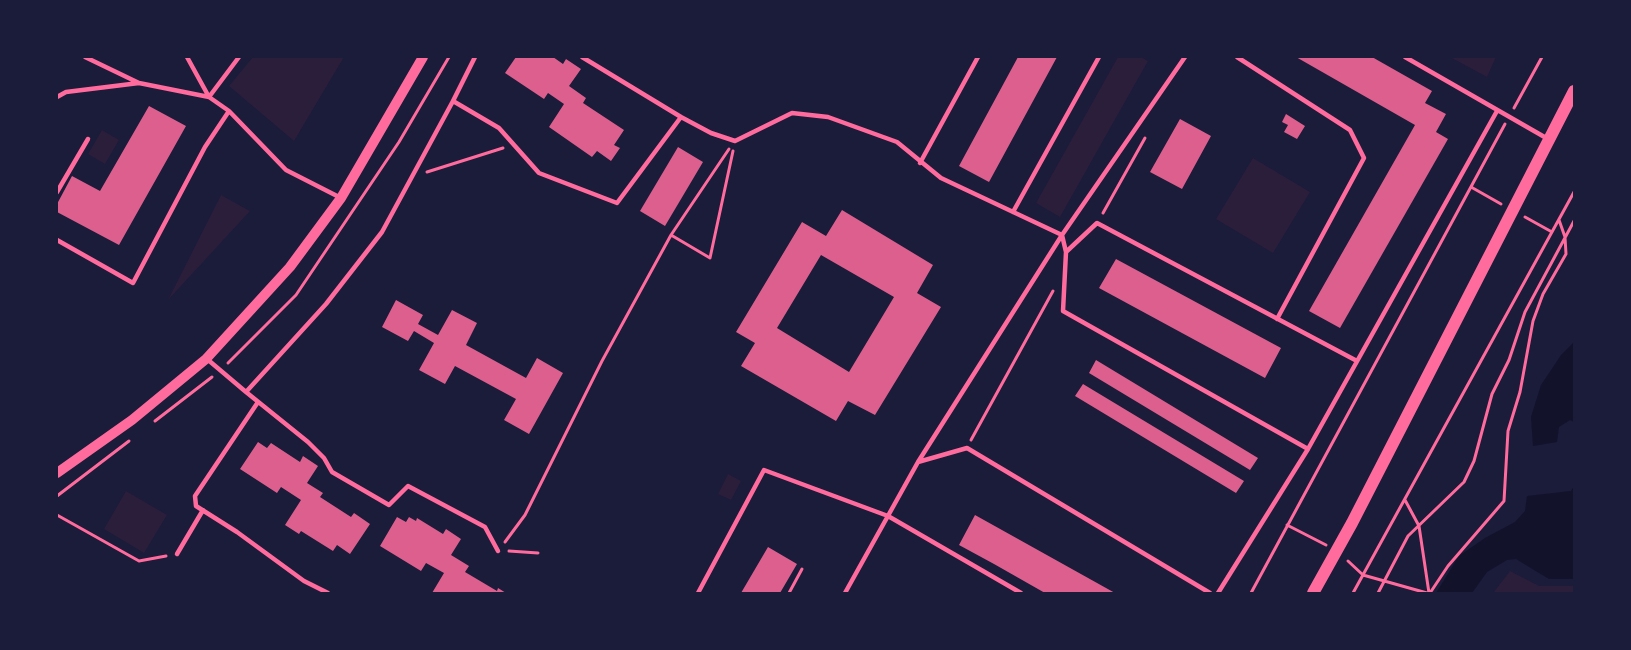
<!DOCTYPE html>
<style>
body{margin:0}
#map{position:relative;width:1631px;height:650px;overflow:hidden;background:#1b1b3a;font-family:"Nunito Sans",sans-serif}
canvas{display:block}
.frame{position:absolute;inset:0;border:58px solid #1b1b3a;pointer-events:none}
</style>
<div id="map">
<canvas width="1631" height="650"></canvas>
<div class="frame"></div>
</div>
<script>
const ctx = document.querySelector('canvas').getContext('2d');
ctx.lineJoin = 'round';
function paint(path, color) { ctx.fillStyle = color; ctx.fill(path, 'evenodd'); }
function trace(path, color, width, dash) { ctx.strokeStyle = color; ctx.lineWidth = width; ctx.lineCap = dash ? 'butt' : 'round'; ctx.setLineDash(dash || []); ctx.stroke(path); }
paint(new Path2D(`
 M253,57H344L294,141L229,86Z
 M1118,57H1141L1148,61L1060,217L1036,203Z
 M1450,57H1496L1487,77Z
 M102,130L119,140L105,164L88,154Z
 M1253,158L1310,192L1273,253L1216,219Z
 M221,195L250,211L168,300Z
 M728,474L741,481L731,500L718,494Z
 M126,491L167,515L144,553L104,529Z
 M1510,571L1539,586H1574V593H1493Z`), '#2a1e3b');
paint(new Path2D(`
 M1574,342V422L1570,420L1559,427L1557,442L1533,446L1531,417L1541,385L1561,355Z
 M1574,486V579H1549L1516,559L1507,560L1487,572L1472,593H1436L1459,556L1485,538L1515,522L1525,511L1527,496L1571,491Z`), '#12122b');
paint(new Path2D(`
 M516,57H553L563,64L566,59L581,69L569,86L586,98L583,103L624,130L614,145L620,148L611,161L597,151L592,157L549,127L564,104L548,93L544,99L505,73Z
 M1018,57H1057L989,182L959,166Z
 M1296,57H1372L1432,91L1425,103L1446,114L1436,132L1448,139L1340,328L1309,311L1415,125Z
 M149,106L186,126L119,245L57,212V204L72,176L100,191Z
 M1286,114L1305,126L1297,139L1284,132L1288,125L1282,122Z
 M1180,119L1211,136L1182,189L1150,172Z
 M678,147L703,162L665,226L640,211Z
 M842,210L933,265L917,293L941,307L875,415L848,401L836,421L741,366L755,343L736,332L802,222L826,236ZM821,255L894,297L849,372L777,328Z
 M1116,259L1281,348L1265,378L1099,288Z
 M396,300L423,315L418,324L438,335L452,310L477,323L466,345L526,378L537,358L563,373L529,434L504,420L516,399L455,366L445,384L419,370L434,343L414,331L408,341L382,327Z
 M1096,360L1258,458L1250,470L1089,373Z
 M1083,384L1244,481L1236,493L1075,396Z
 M258,442L267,448L271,443L300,462L303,456L318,466L307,483L323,493L320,497L351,517L354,513L370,524L350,554L337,545L333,551L301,531L299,534L285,525L301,500L281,487L277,493L240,469Z
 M975,515L1115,593H1045L994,564L959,545Z
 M397,517L406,522L409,517L416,521L417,518L443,534L446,529L461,539L451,555L469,566L465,572L497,591L498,588L506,593H432L444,573L426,563L421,571L380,546Z
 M768,547L797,564L780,593H741Z`), '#dd5f8e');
trace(new Path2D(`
 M1514,108L1542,57
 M427,172L503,148
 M1471,187L1501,204
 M1103,213L1145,138
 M1525,217L1552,232
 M671,235L710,258L733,151
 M228,363L296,295L399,142L449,57
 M155,421L212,377
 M971,440L1053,291
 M57,496L129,441
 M1405,500L1419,526L1429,593
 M57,515L139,561L166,556
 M1287,525L1326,545
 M505,542L525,515L602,361L671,235L729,149
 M509,551L538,553
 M1348,561L1363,575L1427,593
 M789,593L802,569
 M1251,593L1505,124
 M1353,593L1574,192
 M1378,593L1408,536L1464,482L1474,461L1492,394L1509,360L1525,312L1574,221
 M1430,593L1448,566L1504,501L1508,431L1520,392L1533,321L1543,294L1566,254L1565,237L1559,220`), '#ff6b9d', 3);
trace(new Path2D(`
 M85,57L139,83L209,97
 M187,57L209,97
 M239,57L209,97L229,111L286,170L341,198
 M582,57L681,117
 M1237,57L1350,130L1364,158L1277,319
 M1405,57L1548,139
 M57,97L66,92L139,83
 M453,101L475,57
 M920,163L978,57
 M57,192L88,139
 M1013,212L1099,57
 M57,240L133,283L205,147L229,111
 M1066,252L1097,223L1357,361
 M207,359L246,392
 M258,402L195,496L196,506L237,532L304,581L328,593
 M918,462L1062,235L1185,57
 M498,551L485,527L408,486L389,505L332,472L324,458L308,442L246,392L326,304L382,232L453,101L499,128L539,173L617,203L681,117L711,133L735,141L792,113L828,117L897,142L941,178L1062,235L1066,252L1063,311L1308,449
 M177,554L203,510
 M698,593L764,470L888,516L1021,593
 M845,593L918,462L967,448L1210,593
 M1218,593L1308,449L1497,111`), '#ff6b9d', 4.5);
trace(new Path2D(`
 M57,473L132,420L206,359L290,267L341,198L423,57`), '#ff6b9d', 10);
trace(new Path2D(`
 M1313,593L1352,523L1574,91`), '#ff6b9d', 12);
</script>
